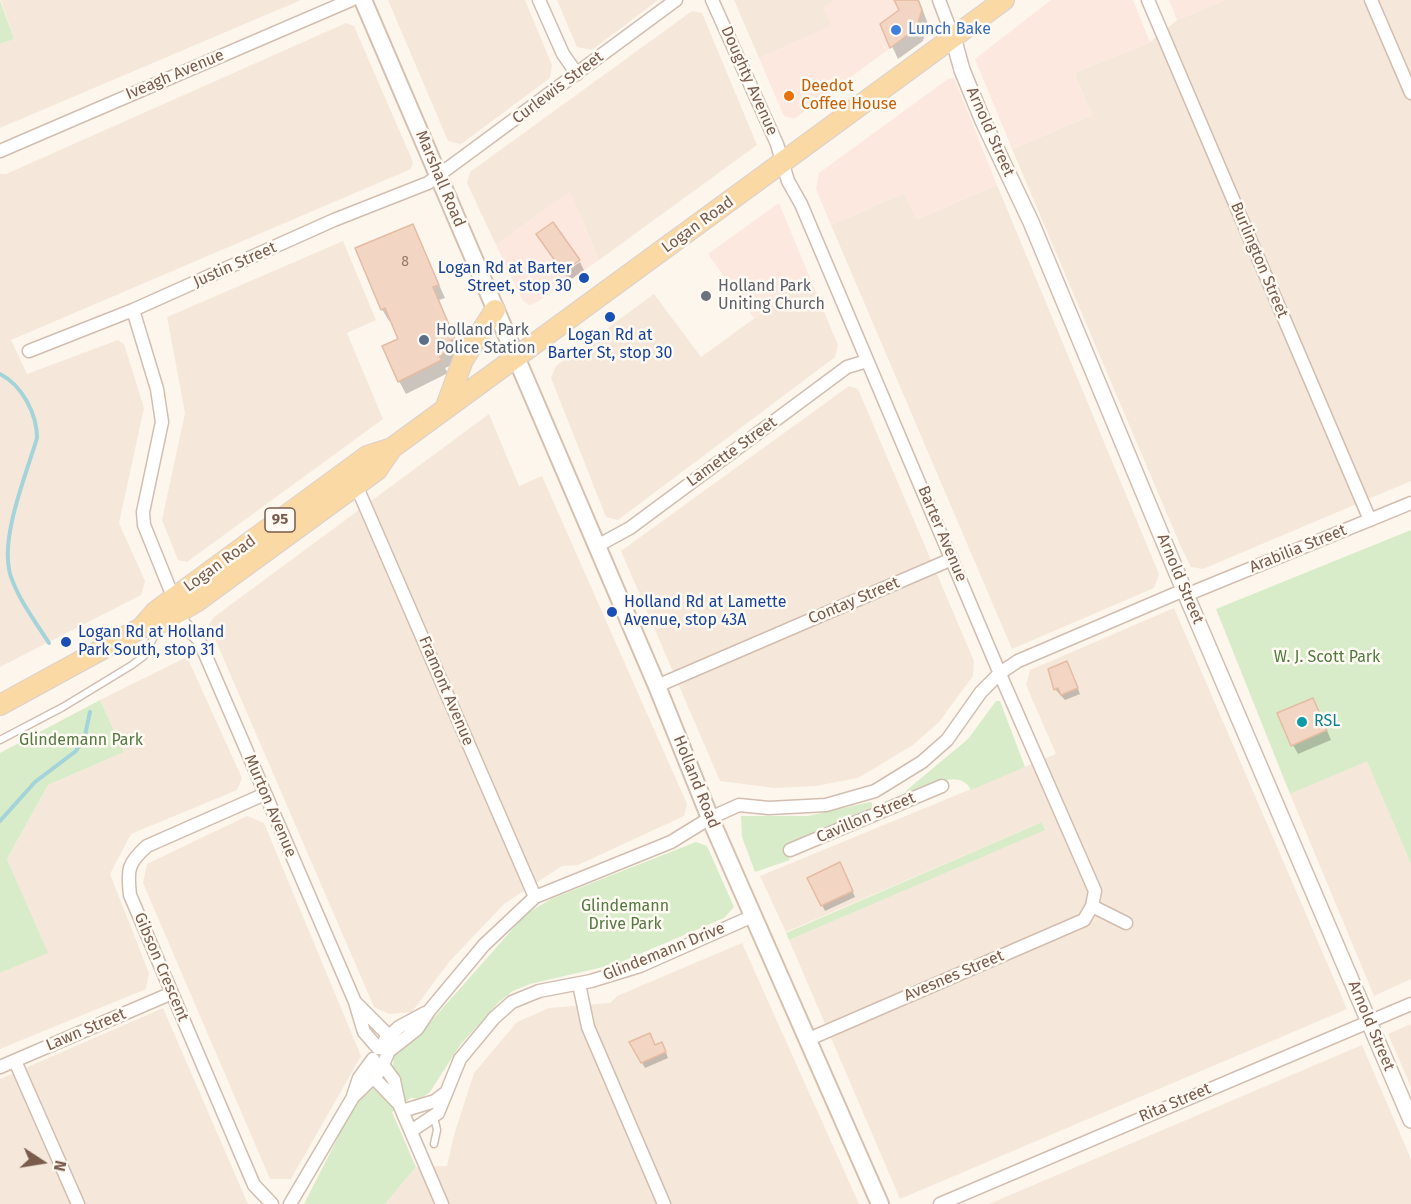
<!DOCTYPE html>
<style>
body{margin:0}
#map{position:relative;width:1411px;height:1204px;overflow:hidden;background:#fdf6ec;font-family:"Fira Sans",sans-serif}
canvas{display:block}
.north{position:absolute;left:12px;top:1132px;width:60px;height:60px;-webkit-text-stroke:4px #fffaf3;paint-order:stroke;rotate:102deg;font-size:16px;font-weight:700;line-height:24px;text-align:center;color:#7a5c4d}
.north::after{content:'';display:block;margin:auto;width:21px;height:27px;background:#7a5c4d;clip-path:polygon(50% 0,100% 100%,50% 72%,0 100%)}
</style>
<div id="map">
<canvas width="1411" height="1204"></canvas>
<div class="north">N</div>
</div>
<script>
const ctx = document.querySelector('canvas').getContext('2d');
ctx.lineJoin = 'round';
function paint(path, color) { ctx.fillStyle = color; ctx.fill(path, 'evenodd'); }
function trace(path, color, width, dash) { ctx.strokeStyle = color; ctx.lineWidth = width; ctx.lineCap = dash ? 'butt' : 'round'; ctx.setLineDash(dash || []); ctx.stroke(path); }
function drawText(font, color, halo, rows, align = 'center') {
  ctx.font = font + ' "Fira Sans",sans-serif'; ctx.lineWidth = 5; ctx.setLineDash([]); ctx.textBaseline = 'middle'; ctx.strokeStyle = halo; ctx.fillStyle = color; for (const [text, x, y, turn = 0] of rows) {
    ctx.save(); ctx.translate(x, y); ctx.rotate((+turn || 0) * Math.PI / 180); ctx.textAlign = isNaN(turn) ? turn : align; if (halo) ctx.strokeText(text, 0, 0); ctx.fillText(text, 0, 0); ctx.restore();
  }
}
paint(new Path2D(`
 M1,0H301L0,128V44L14,39Z
 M388,0H525L552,65L550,78L461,144L448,141Z
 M557,0H658L592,50L577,47Z
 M734,0H835L824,8L832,26L759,58Z
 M1225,0H1411V481L1203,569L1191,567L1181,547L1012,149L1092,115L1074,73L1150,42L1177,20Z
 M692,11L702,13L757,145L599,260L570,192L496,245L467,183L470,172Z
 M346,23L354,26L413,162L411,169L11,340L27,374L118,340L124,344L144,408L119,523L145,581L141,595L0,667V174H6Z
 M997,185L1159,574L1154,588L1012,649L831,225L904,193L917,219Z
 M343,241L376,320L347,333L383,419L187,562L178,560L162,520L185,413L167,317Z
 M810,278L838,345L835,357L618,520L606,517L551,378L556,366L654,294L701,357Z
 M849,386L858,389L974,661L973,676L939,722L913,745L858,778L816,786L775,788L720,781L621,551Z
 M489,414L519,486L542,476L687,804L684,816L578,865L562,866L504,904L449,962L412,1012L389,1014L374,1007L209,625L214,617Z
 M1174,608L1347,1009L900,1199L789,940L1045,829L1042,822L786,932L760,876L1056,754L1026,685L1030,670Z
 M187,657L242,778L237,790L131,834L110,874L149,973L146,989L0,1049V973L47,953L7,859L48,785L124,752L100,700Z
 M1367,760L1411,864V979L1374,996L1290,794Z
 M247,816L264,823L361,1056L291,1179H270L143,883L147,864Z
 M742,943L859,1204H385L416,1167L447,1166L454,1135L474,1073L517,1022L549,1008L610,1003L617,996Z
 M163,1008L248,1204H0V1079Z
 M1411,1024V1087L1388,1034Z
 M1362,1045L1411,1159V1204H989Z`), '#f5e8da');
paint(new Path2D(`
 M835,0H917L922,10L916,29L794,119L784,116L759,58L831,26L824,8Z
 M1051,0H1133L1150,42L1074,73L1092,115L1012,149L975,59Z
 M1169,0H1225L1177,20Z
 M954,78L997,185L917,219L904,193L831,225L816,189L819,173L948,79Z
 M570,191L599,260L536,303L529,305L523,301L496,245Z
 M779,203L810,278L754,318L708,254Z`), '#fde8e0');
paint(new Path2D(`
 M0,0L14,39L0,44Z
 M1411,530V864L1367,761L1290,794L1216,609Z
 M100,700L124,752L48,785L7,859L48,953L0,973V753Z
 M996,701H1000L1025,767L971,790C958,764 919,792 902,800V796L908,789L968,739Z
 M870,802L872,803V807L784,845L790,860L755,872L742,837L741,816H808Z
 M1042,822L1045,830L789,940L786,933Z
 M696,842L707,846L734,907L724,918L616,964L530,984L513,991L499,1002L460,1045L430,1092L420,1099L411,1098L392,1112L416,1167L385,1204H304L356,1102L371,1091L393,1066L394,1053L425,1028L526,914L551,899Z`), '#d8ecc9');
paint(new Path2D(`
 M896,0H919L928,24L923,41L898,59L882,25L901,11Z
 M412,225L445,298L439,300L461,352L459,362L445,368L448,373L406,394L399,381L400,340L392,320L389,321L382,309Z
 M580,262L584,270L569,281L564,273Z
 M1070,669L1080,694L1065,700L1055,689Z
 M1318,709L1331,740L1298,754L1293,745Z
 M843,870L855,897L825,911L809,879Z
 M631,1043L665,1050L668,1058L645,1068Z`), '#0003');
trace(new Path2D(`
 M0,374C22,385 37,414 37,438C26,475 0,537 10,574C18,599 35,621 49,643
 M0,821L35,782L76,751L85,735L90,712`), '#a5d3da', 4);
const building = new Path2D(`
 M894,0H918L922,10L916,29L890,48L880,24L899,10Z
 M553,222L580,260L563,272L536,234Z
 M413,224L439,285L433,287L455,339L450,341L454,349L439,356L442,360L398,382L382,346L398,339L385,308L381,310L355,248Z
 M1067,661L1078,688L1061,695L1058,688L1054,690L1048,669Z
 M1313,698L1327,730L1291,746L1277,713Z
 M840,862L853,891L821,906L807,878Z
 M650,1033L655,1045L662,1042L666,1052L641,1063L629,1042Z`);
paint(building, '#f3d5c3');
trace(building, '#e6bba3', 1.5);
const service = new Path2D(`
 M0,740L63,707L132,665L144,656L158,629
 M434,1117L437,1130L434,1144`);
const minor = new Path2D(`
 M539,0L563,54L577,74
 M712,0L777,144L788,181L801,204L1003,681L1095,891L1092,906L1084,920L809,1039
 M939,0L953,37
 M1148,0L1370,520
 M1371,0L1411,93
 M0,151L351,0
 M133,310L157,389L162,422L143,512L144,525L184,624L199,640L355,1002L364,1032L378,1048L391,1049L389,1036L355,1002
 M29,351L133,310L334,220L428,183L676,0
 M356,485L535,897
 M597,546L630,528L847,367L867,361
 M1186,595L1411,503
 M657,686L952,559
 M265,794L147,846C128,863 127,869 130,895L254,1185L272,1204
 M790,850L942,786
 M1092,906L1126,923
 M579,984L588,1027L664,1204
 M385,1040L399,1027L425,1013
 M15,1061L78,1204
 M0,1067L172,993
 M353,1096L359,1078L373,1059
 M399,1104L373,1077L371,1063L383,1065L394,1080L399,1104L442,1204
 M402,1111L435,1101L444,1094
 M411,1131L438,1113L460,1059L494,1018L512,1002L539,991L591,981L640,966L753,916
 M290,1204L353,1097L380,1071L389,1051L417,1029L429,1011L484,945L535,897L671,842L710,818L739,805L769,808L826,805L875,791L922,762L947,740L981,692L1000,673L1018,661L1184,590
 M940,1204L1411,1004`);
const tertiary = new Path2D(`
 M953,37L962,70L983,121L1031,222L1184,590L1411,1120`);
const secondary = new Path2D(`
 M363,0L657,686L710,818L880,1204`);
const primary = new Path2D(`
 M445,409L463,360L495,310
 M141,628L156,611L367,456L392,448
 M0,705L141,628L160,623L196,602L377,470L392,448L1004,0`);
trace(service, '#d1beb0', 9);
trace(minor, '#d1beb0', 15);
trace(tertiary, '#d1beb0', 18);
trace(secondary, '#d6c0b0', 20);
trace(primary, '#dad1cd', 22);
trace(service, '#fff', 6);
trace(minor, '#fff', 12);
trace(tertiary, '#fff', 15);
trace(secondary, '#fff', 16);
trace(primary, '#fbd9a5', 20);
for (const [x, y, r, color] of [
 [896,30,6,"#3f7fe0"],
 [789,96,6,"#e8710a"],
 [584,278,6,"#1a4fb4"],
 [706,296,6,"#6b7280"],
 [610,317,6,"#1a4fb4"],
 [424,340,6,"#5c6f8a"],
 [612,612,6,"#1a4fb4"],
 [66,642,6,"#1a4fb4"],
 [1302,722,6,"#0f9aa8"]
]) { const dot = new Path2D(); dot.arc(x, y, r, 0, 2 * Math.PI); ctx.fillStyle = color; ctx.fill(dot); trace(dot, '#fffaf3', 2); }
drawText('14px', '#987a6a', null, [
 ["8",405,262]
]);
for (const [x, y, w] of [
 [280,520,30]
]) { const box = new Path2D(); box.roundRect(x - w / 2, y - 12, w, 24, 4.5); ctx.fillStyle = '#fffaf3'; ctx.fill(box); trace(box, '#7a5c4d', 1.5); }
drawText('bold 15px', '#7a5c4d', null, [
 ["95",280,520]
]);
drawText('16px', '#366cbe', '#fffaf3', [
 ["Lunch Bake",908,30]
], 'left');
drawText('16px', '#7a5c4d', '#fffaf3', [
 ["Iveagh Avenue",175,75,-23],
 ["Doughty Avenue",749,81,66],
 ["Curlewis Street",558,88,-37],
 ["Arnold Street",990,132,66],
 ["Marshall Road",440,179,67],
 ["Logan Road",698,225,-36],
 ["Burlington Street",1259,260,67],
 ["Justin Street",235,265,-24],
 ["Lamette Street",732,452,-36],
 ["Barter Avenue",942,534,67],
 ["Arabilia Street",1298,549,-22],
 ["Logan Road",220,564,-36],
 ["Arnold Street",1180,579,67],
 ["Contay Street",854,601,-23],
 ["Framont Avenue",446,691,67],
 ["Holland Road",696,782,68],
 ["Murton Avenue",270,806,67],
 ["Cavillon Street",866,818,-23],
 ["Glindemann Drive",664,952,-22],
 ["Gibson Crescent",161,967,67],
 ["Avesnes Street",954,976,-23],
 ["Arnold Street",1371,1026,67],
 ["Lawn Street",86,1030,-23],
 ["Rita Street",1175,1103,-23]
]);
drawText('16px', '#c56008', '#fffaf3', [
 ["Deedot",801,87],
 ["Coffee House",801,105]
], 'left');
drawText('16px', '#164399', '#fffaf3', [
 ["Logan Rd at Barter",572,269,"right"],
 ["Street, stop 30",572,287,"right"],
 ["Logan Rd at",610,336,"center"],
 ["Barter St, stop 30",610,354,"center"],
 ["Holland Rd at Lamette",624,603],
 ["Avenue, stop 43A",624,621],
 ["Logan Rd at Holland",78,633],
 ["Park South, stop 31",78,651]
], 'left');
drawText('16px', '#5b616d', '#fffaf3', [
 ["Holland Park",718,287],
 ["Uniting Church",718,305]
], 'left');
drawText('16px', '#4e5e75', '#fffaf3', [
 ["Holland Park",436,331],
 ["Police Station",436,349]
], 'left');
drawText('16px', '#537a41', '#fffaf3', [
 ["W. J. Scott Park",1327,658],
 ["Glindemann Park",81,741],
 ["Glindemann",625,907],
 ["Drive Park",625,925]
]);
drawText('16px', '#0d838f', '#fffaf3', [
 ["RSL",1314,722]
], 'left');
</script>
